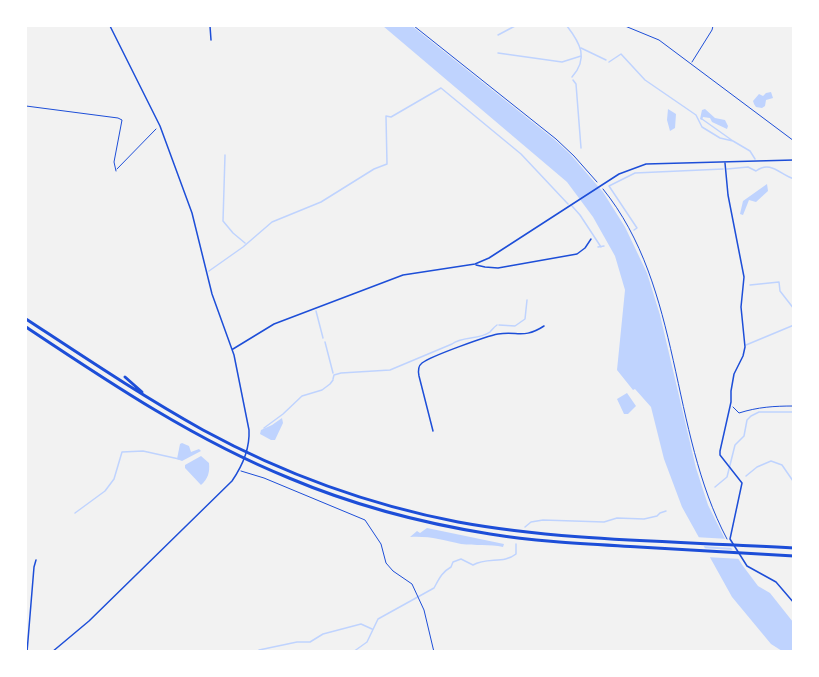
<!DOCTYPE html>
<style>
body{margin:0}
#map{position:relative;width:819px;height:677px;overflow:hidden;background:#f2f2f2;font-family:"Noto Sans",sans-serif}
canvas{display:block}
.frame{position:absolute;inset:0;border:27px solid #fff;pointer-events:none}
</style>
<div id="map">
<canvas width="819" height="677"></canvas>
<div class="frame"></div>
</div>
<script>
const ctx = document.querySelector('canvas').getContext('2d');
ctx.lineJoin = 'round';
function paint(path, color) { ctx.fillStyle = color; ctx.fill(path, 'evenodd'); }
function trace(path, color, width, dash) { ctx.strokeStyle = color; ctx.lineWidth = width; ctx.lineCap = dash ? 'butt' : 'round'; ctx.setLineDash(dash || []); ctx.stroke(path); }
paint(new Path2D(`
 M383,26H412L555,140L571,155L603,192L625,227L647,273L660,315L696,468L708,505L724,537L743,566L758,586L770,593L793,622V651H782L771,644L732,597L682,507L664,459L651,407L635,389L633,390L617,370L625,290L615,256L593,217L567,182Z
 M771,92L773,98L766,100L765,106L762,108L756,107L754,104L753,101L759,94L763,96L766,93Z
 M668,109L676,114L675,128L670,131L667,120Z
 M705,109L715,118L725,120L728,126L727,129L712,122L710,118L703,117L702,120L700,119L702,110Z
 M767,184L768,191L756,202L749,200L743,215L740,214L743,201Z
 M627,393L636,406L628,414H624L617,399Z
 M282,418L283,423L275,440H271L260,434L261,430L272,425Z
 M182,443L189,446L191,452L199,449L201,451L182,461L177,459L180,444Z
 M201,456L209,463C210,472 208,479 201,485L185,468V465Z
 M427,528L504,544L503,547C490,544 475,546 461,544C441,540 431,536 410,537L417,531L420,533Z`), '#bfd3fe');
paint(new Path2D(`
 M694,537L729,539L734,548L700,546Z
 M701,548L735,550L741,559L706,557Z`), '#f2f2f2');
trace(new Path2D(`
 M567,26C580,43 589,58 572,77
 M498,35L515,26
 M581,48L606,60
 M498,53L562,62L581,56
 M609,62L621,54L645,80L696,115L702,127L720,138L733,141L750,151L755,159
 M573,80L576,84L581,148
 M702,119L733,141
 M225,155L223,221L233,233L245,243
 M727,169L748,167L756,171C771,160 780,175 794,179
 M572,206L580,215L601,247
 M634,230L637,228L609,186L635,173L723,169
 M598,247L604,246
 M209,271L243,247L272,222L321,202L374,169L387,164L386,116L391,117L441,88L521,154L568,204
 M750,285L779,282L780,291L794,309
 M316,311L323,338
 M499,325L515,326L525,319L527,300
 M325,342L333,373
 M746,345L794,325
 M333,379L334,375L341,373L390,370L452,344C462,336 479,340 490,332C492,330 494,327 497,325
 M264,428L283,414L302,396L322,390L330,384L333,380
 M746,476L757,467L771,461L782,465L793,481
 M715,487L727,477L735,445L744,436L747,420L751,416L759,412H794
 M75,513L105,491L114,479L122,452L143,451L179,459
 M525,527L531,522L543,520L604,522L617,518L644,519L657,516L660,513L666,511
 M259,650L297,642H310L323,634L361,624L372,629
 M353,652L367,642L378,619L434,588C439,579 442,572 451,567L453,562L461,559L473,565C487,557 504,564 516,554V544`), '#bfd3fe', 1.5);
trace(new Path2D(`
 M414,26L556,139L574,156L597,182
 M625,26L659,40L794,141
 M692,62L712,30L713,26
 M26,106L118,118L122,120L114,162L116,171
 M117,169L156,129
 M603,189C683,288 669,430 727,539
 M733,407L739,413C758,407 774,406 794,406`), '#1d4ed8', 1);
trace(new Path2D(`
 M241,471L264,478L365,520L381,544L386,563L393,571L412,584L424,610L434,652`), '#1d4ed8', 1);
trace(new Path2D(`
 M210,26L211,40
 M725,163L728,195L744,277L741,307L745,347L743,356L734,374L731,391V402L720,451V455L742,483L730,539L747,566L776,582L794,603
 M476,265L485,267L498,268L577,254L585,248L591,239
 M433,431L419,376C418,371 418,366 422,363C431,356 487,336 498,334C518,331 524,339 544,326
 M27,652L34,567L36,560`), '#1d4ed8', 1.5);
trace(new Path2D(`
 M233,349L274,324L403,275L475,264L489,258L619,174L646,164L794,160
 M52,652L89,621L232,481C243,465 250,449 249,430L234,355L212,294L192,213L160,126L110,26`), '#1d4ed8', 1.5);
trace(new Path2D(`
 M26,319C84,357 142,396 203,430C282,473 370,505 458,522C567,542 683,541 794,548
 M26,327C110,383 195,440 289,478C353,505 421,523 490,534C539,542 589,544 639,547C691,550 742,553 794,556
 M125,377L142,392`), '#1d4ed8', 3);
</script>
